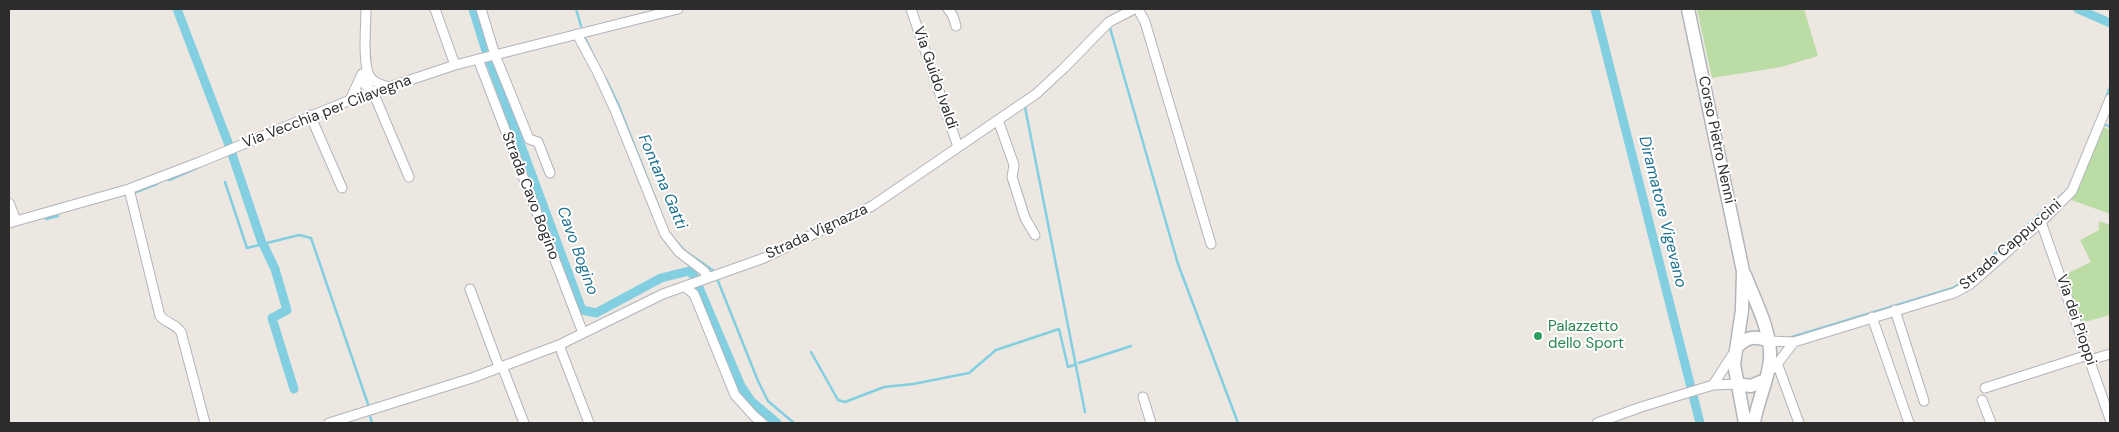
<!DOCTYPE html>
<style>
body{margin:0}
#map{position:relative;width:2119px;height:432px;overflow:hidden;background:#ede7e1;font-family:"DM Sans",sans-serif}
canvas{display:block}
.frame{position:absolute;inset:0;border:10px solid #2d2d2d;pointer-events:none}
</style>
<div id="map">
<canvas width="2119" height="432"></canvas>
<div class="frame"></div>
</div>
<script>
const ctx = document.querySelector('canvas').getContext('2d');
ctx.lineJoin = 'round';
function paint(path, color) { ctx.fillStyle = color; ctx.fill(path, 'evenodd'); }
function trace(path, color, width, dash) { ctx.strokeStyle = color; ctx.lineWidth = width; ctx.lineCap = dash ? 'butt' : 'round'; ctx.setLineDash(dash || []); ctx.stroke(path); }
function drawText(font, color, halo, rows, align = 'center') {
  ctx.font = font + ' "DM Sans",sans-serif'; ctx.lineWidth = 4; ctx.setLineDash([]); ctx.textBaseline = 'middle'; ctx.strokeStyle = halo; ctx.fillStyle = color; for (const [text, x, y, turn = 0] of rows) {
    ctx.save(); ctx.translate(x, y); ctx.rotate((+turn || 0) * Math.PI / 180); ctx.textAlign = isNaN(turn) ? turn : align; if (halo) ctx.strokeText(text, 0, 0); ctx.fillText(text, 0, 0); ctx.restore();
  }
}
paint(new Path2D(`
 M1697,9H1804L1818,56L1781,67L1712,78Z
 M2104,127L2110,130V214L2069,199L2096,138Z
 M2099,221L2110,225V315L2081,323L2064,275L2091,262L2080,240L2099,230Z`), '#bcdca5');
trace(new Path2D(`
 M576,9L581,26
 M1110,28L1178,264L1238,423
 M585,38L596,61
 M606,79L618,104L659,208
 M2106,98L2110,87
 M1025,107L1085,412
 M2106,125L2110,127
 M169,180L197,168
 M225,182L247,248L299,235L311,238L369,407
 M136,192L157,184
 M46,219L58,216
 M676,241L685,251L714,271L758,381L768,401L794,423
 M1792,337L1953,288L1965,280L2064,193
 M811,352L838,400L845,402L884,387L913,384L969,373L996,350L1059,329L1068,367L1074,365
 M1079,363L1131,346
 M370,416L372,423`), '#82cfe1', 2.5);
trace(new Path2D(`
 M177,9L229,145L262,243
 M473,9L486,51L582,310L596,313L661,278L689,271L694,276L741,386L751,401L777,423
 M1595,9L1700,423
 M2078,9L2110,23
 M264,246L275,269L287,310L272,318L294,389`), '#82cfe1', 9);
const street = new Path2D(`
 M366,9C366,25 362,64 370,77C374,83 382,85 388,87
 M435,9L455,65
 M481,9L495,55L529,139L538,142L550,173
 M911,9L958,147
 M948,9L953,16L956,26
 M1138,9L1145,22L1211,244
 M577,34L598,73L615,110L665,234L679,252L704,271L708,278
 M478,59L583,333
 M362,75L366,86L373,92L409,177
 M350,100L362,74
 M310,115L342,188
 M998,120L1014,165L1012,177L1025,218L1035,235
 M129,189L160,316C166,323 176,324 181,332L205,423
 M9,203L16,220
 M2041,222L2110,419
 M9,223L129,189L200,162L350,100L455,65L678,9
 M685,287L694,294L735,395L754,416L762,423
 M470,289L499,367
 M1895,310L1924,401
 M1872,317L1909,423
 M1769,341L1794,342L1954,293L1969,285L2041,222L2072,191L2110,99
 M559,345L589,423
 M2090,360L2110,354
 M1777,363L1799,423
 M502,366L524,423
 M1774,368L1794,342
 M1713,385L1733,354
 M1985,388L2088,355
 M1143,397L1151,423
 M1982,400L1991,423
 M329,423L472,378L559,345L663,294L764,258L872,206L1036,94L1064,68L1109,22L1134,9
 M1597,423L1641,407L1713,385L1737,384`);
const secondary = new Path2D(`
 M1688,9L1743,271L1742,310L1734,364L1745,423
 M1745,275C1755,301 1772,332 1770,360C1768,381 1757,402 1754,423
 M1737,347C1747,336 1756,336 1769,341
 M1737,384L1751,386L1765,380`);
trace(street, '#b2b4bb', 11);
trace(secondary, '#b2b4bb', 15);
trace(street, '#fff', 9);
trace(secondary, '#fff', 12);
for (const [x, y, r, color] of [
 [1538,336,5,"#2e9e5b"]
]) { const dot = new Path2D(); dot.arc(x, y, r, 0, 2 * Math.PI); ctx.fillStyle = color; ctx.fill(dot); trace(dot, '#fff', 2); }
drawText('15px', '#2d2d2d', '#fff', [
 ["Via Guido Ivaldi",935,78,71],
 ["Via Vecchia per Cilavegna",327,112,-21],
 ["Corso Pietro Nenni",1716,140,78],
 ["Strada Cavo Bogino",530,196,69],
 ["Strada Vignazza",817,232,-25],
 ["Strada Cappuccini",2011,245,-41],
 ["Via dei Pioppi",2076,320,71]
]);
drawText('15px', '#27864d', '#fff', [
 ["Palazzetto",1548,327],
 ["dello Sport",1548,344]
], 'left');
drawText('italic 16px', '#1e7290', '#fff', [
 ["Fontana Gatti",662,182,67],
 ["Diramatore Vigevano",1662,212,76],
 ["Cavo Bogino",577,251,70]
]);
</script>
